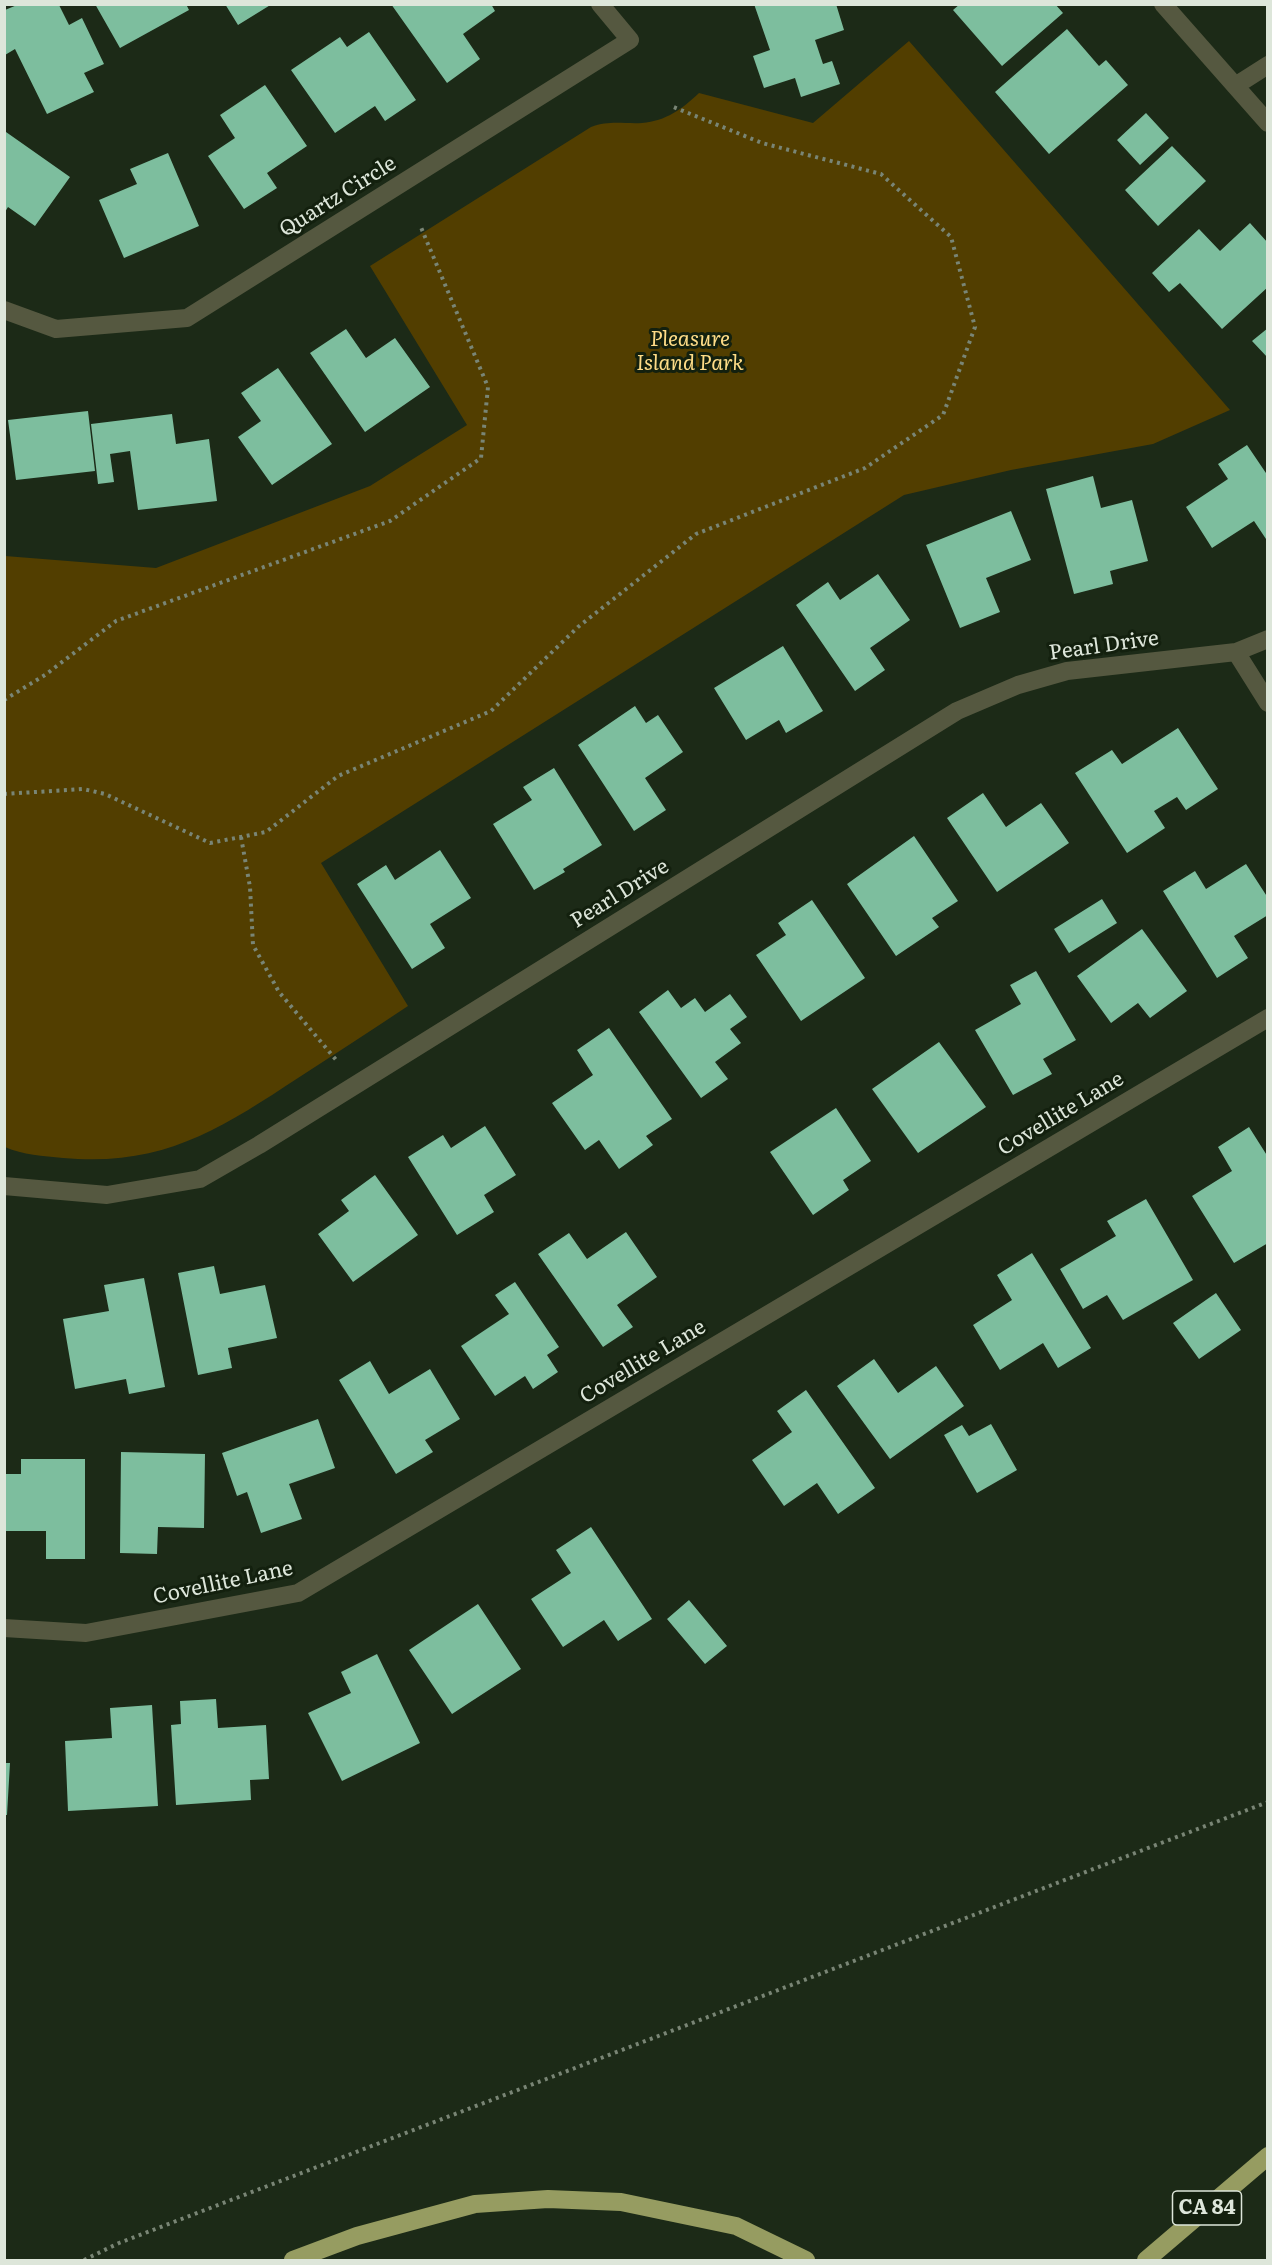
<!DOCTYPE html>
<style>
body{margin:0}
#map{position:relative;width:1272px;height:2265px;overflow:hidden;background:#1c2a17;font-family:Literata,serif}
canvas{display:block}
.frame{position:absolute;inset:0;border:6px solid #dde6da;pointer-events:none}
</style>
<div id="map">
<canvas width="1272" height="2265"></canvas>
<div class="frame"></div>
</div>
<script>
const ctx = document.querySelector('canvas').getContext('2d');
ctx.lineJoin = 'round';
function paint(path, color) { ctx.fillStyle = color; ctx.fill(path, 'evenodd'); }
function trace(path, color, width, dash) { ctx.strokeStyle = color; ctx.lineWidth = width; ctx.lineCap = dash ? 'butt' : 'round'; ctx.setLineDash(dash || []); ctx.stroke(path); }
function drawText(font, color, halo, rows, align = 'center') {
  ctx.font = font + ' Literata,serif'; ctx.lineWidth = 6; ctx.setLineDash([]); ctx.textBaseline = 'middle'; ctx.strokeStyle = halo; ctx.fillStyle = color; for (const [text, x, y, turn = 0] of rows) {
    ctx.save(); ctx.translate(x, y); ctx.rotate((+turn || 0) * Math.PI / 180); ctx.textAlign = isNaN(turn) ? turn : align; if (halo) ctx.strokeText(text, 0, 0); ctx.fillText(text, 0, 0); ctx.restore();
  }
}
paint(new Path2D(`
 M909,41L1230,410L1153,444L1011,470L904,495L321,863L408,1006C372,1030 335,1054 298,1078C219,1130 162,1167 63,1158C43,1156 23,1155 5,1147V556L156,568L370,486L467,425L370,266L591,127C610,120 623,124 642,123C666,121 682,109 699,93L813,123Z`), '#523e00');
paint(new Path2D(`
 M95,4H186L189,10L120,48Z
 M225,4H272L238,25Z
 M391,4H491L495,11L463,34L480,59L447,83Z
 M754,4H836L844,30L815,40L823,64L832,61L840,84L801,97L795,78L764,88L753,56L770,50Z
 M960,4H1055L1063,13L1002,66L953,10Z
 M17,5H59L69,25L82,18L104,64L84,73L94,92L47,114L15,49L5,55V10Z
 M1067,29L1099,66L1106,60L1128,85L1049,154L995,92Z
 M369,32L416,100L385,121L375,106L335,133L291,70L340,37L347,47Z
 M265,85L307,146L267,173L277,188L244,209L208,156L235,138L220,115Z
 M1146,113L1169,138L1140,165L1117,140Z
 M6,132L70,177L35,226L8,207L5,212V135Z
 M1172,146L1206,181L1158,226L1125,190Z
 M168,153L199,226L124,258L99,200L137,184L130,169Z
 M1250,223L1268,243V287L1222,329L1180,283L1169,292L1152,273L1199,229L1220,251Z
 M1268,328V358L1252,341Z
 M346,329L366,358L395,338L430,387L365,432L310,353Z
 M278,368L332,444L272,485L238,437L261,421L241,393Z
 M88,411L95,471L16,480L8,420Z
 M172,414L176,444L209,439L217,501L138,510L130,451L110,454L114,482L98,484L91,424Z
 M1247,445L1268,476V542L1254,521L1212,548L1186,507L1228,479L1218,464Z
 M1093,476L1101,508L1132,500L1148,561L1110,571L1113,584L1074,594L1046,489Z
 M1011,511L1031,560L986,578L1000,612L960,628L926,545Z
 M878,574L910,620L870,648L885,670L855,691L796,605L828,582L840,600Z
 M783,646L823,711L786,733L779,720L746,740L714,688Z
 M635,706L646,723L658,715L683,752L645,778L666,810L634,831L578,745Z
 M1178,728L1218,789L1186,810L1177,797L1154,811L1165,828L1127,853L1075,773L1112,750L1122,764Z
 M554,768L602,845L563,869L565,872L534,890L493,824L532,800L523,787Z
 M983,793L1006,827L1041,803L1069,843L997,892L947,818Z
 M914,836L958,901L932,918L939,927L896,956L847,884Z
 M440,850L471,898L430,924L445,948L412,969L357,884L386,865L395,880Z
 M1246,864L1268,898V915L1234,936L1248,958L1217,978L1163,891L1195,871L1206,889Z
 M1102,899L1117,923L1069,953L1054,929Z
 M812,900L865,978L801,1021L756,955L786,935L778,923Z
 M1142,929L1187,991L1150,1018L1138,1003L1111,1023L1077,976Z
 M1036,971L1076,1040L1043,1059L1052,1074L1013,1095L975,1030L1021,1004L1010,985Z
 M668,990L681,1008L695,998L705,1012L730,994L747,1017L730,1029L741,1043L715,1062L728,1079L701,1098L639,1012Z
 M609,1028L672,1119L646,1136L653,1145L619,1169L599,1140L585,1150L552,1103L593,1075L577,1050Z
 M939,1042L986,1107L918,1153L872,1089Z
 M836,1108L871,1161L843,1180L849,1190L813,1215L770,1152Z
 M485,1126L516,1175L484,1195L494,1212L457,1235L408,1157L443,1135L451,1148Z
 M1249,1127L1268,1157V1243L1234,1263L1192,1196L1232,1171L1218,1147Z
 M375,1175L418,1235L353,1282L318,1234L349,1211L341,1200Z
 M1146,1199L1193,1280L1123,1320L1107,1295L1083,1309L1060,1269L1116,1236L1107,1221Z
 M626,1232L657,1277L617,1305L633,1327L603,1347L538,1254L569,1233L587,1259Z
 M1032,1253L1091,1348L1058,1368L1043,1343L1000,1370L973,1325L1012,1300L997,1275Z
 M214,1266L220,1294L265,1285L277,1338L228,1348L232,1368L198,1375L178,1273Z
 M144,1278L165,1387L129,1394L126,1379L75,1389L63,1319L109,1311L104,1285Z
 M515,1282L559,1347L547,1355L558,1372L533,1389L525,1376L495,1396L461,1346L509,1314L495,1295Z
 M1216,1293L1241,1330L1199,1359L1173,1323Z
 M874,1359L898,1393L936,1366L964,1406L890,1459L837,1386Z
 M370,1361L389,1394L430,1369L460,1419L425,1440L433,1452L396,1474L339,1380Z
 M806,1390L875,1488L838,1514L817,1483L784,1506L752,1460L792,1432L777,1411Z
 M318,1419L335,1468L289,1484L302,1519L261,1533L247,1492L237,1496L222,1453Z
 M991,1424L1017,1470L977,1493L944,1435L962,1425L969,1436Z
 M121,1452L205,1454L204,1528L158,1527L157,1554L120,1553Z
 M21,1459H85V1559H46V1531H4V1474H21Z
 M591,1527L652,1619L618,1641L604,1620L563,1647L531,1599L571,1573L556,1550Z
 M689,1600L727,1646L705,1664L667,1619Z
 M478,1604L521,1669L452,1714L409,1650Z
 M377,1654L420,1743L342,1781L308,1713L351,1693L341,1672Z
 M216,1699L218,1728L266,1725L269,1779L250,1780L251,1800L176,1805L171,1725L181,1724L180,1701Z
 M152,1705L158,1806L68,1811L65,1741L112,1738L110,1708Z
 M4,1763H10L7,1815H4Z`), '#7dbe9e');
trace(new Path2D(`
 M4,700L45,675L116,621L390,521L481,458L488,387L420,225
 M4,794L83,789L105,794L210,843L266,832L338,776L491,711L578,627L696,534L865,468L943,415L975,327L951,237L881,174L762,143L671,106
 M241,837L250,887L253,945L279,992L337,1061
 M84,2260L119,2243L1268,1802`), '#798575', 4, [3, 4.5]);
trace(new Path2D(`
 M1163,4L1268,123
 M1235,86L1268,65
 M4,310L56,329L187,318L630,40L600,4
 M1236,652L1268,703
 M4,1186L107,1195L200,1179L259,1145L957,711L1018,685L1067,671L1236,652L1268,639
 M4,1628L86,1633L298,1593L1268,1018`), '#555840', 18);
trace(new Path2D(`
 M293,2260L357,2236L475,2204L548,2199L621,2202L736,2226L806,2260
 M1146,2260L1268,2156`), '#969c61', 18);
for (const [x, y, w] of [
 [1207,2208,69]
]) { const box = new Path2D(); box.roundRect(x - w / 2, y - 17, w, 34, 4.5); ctx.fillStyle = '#13200e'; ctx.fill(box); trace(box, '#dde6da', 1.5); }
drawText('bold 20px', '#dde6da', null, [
 ["CA 84",1207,2208]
]);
drawText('21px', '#dde6da', '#13200e', [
 ["Quartz Circle",338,197,-32],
 ["Pearl Drive",1104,646,-8],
 ["Pearl Drive",620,894,-32],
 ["Covellite Lane",1061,1114,-31],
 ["Covellite Lane",643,1362,-31],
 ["Covellite Lane",223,1583,-12]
]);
drawText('italic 21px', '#fedc87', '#13200e', [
 ["Pleasure",690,340],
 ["Island Park",690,364]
]);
</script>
